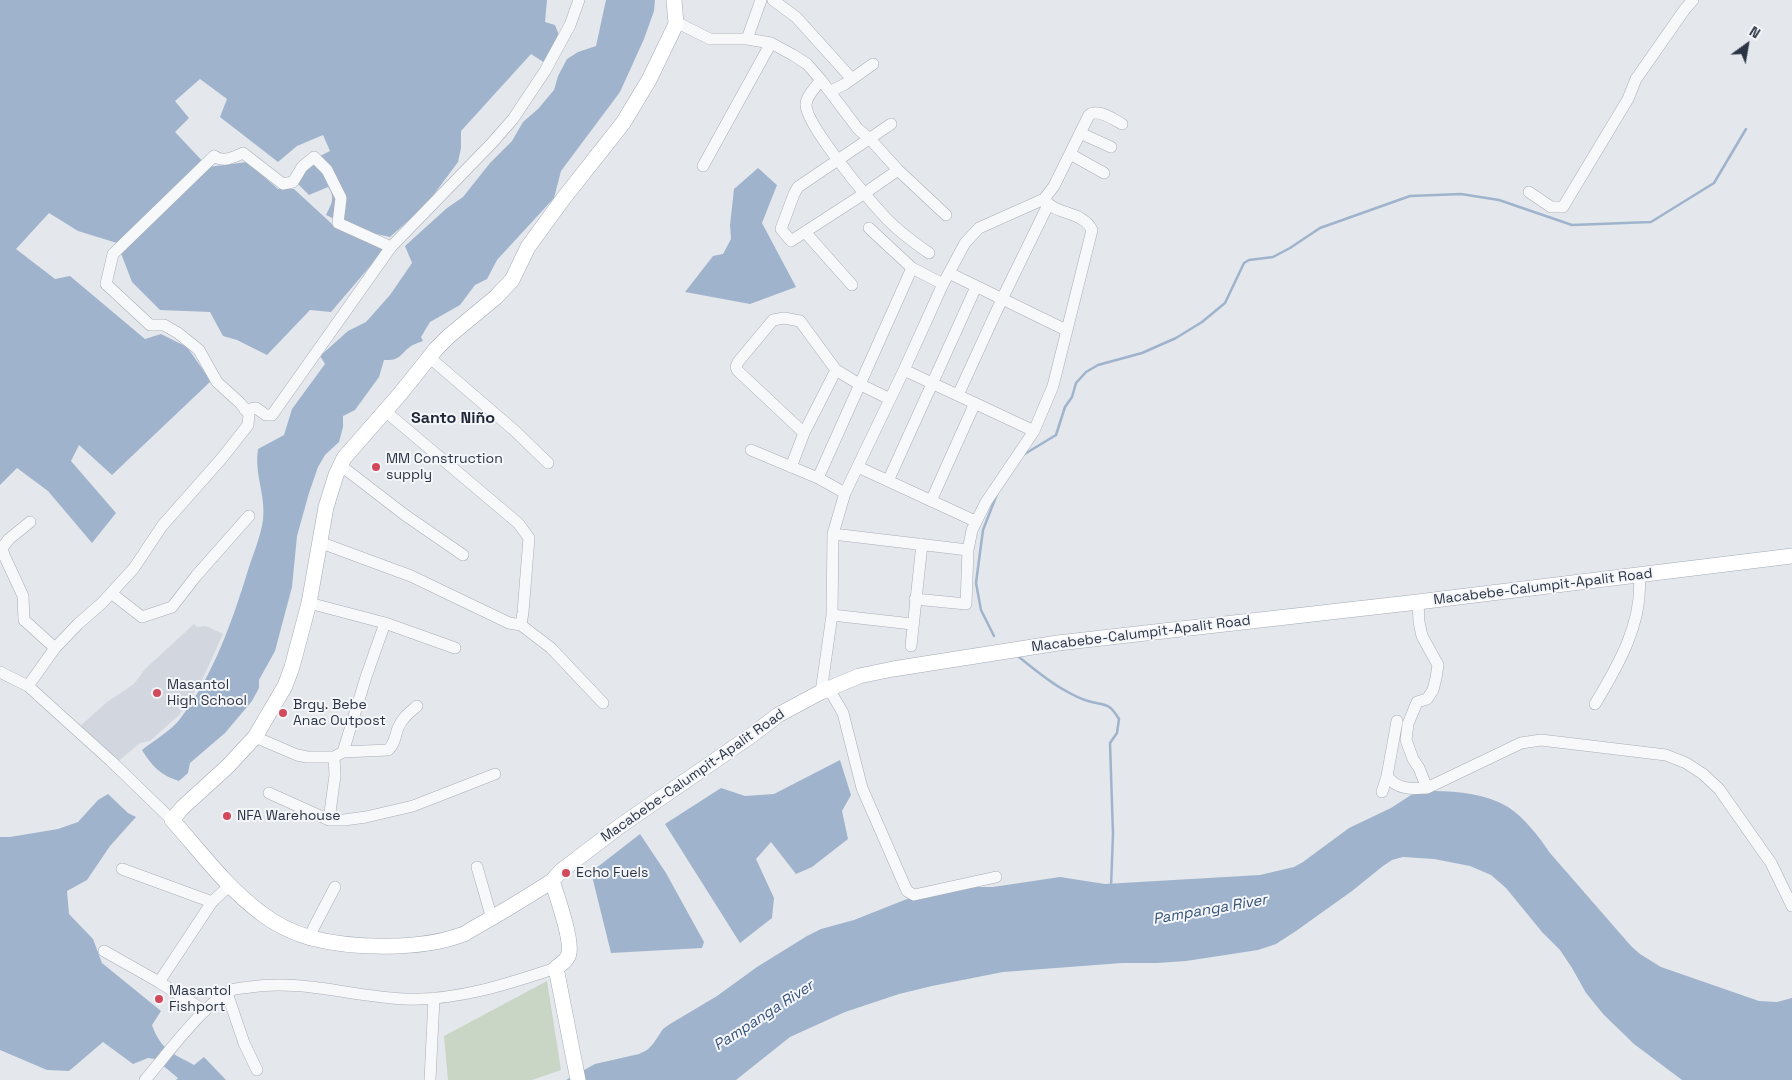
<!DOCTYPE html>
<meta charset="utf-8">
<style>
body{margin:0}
#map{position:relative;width:1792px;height:1080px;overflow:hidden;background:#e4e7ec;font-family:"Space Grotesk",sans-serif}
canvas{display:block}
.north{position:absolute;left:1722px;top:20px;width:50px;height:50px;-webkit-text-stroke:4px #f4f6f9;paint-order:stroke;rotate:32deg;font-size:14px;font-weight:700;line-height:20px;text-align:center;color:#2b3445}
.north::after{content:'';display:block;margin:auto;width:18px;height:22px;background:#2b3445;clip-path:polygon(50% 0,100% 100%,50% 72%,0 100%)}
</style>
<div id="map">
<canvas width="1792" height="1080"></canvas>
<div class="north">N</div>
</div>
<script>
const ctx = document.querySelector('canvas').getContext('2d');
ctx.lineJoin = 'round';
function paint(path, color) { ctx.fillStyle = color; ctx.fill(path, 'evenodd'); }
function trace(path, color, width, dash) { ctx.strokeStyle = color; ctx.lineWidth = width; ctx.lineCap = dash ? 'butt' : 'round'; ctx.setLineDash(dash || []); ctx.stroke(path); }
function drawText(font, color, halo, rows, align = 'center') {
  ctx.font = font + ' "Space Grotesk",sans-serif'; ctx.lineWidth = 4; ctx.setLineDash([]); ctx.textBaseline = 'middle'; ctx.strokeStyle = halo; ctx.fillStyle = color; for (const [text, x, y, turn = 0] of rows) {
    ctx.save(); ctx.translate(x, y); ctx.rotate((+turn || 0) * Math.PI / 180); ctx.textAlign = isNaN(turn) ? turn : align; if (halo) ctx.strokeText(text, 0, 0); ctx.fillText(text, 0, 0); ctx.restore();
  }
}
paint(new Path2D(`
 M194,624L197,627L206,626L223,634L202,680L179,715L150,741L140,743L116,763L78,728L107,702L134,684L145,669Z`), '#d2d6de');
paint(new Path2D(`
 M547,981L561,1070L532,1080H448L444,1036Z`), '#c9d6c5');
paint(new Path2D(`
 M0,0H547L545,22L555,25L560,38L545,63L531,54L461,131V148L458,162L426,205L390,237L359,230L326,215C331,205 336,197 328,187L309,195L297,183L316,158L330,151L323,135L297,146L278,162L220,117L227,99L200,79L175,101L189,118L175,132L208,167L247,162L278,189H294L332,224L384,250L331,312L310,310L267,355L237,340L223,336L210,312L160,310L132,282L117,243L78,231L49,213L16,249L55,279L70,276L145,339L161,334L187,347L211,381L112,475L79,445L71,461L116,513L92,543L48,491L17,468L0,485Z
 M606,0H655L654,11L644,39L620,92L561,171L554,198L497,260L487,279L475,285L460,305L430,322L421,337L423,341C419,342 415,344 411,346C400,354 401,361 384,360L379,377L355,410L343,416V427L339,442L325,455L318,467L309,493L297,536L292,587L275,651L259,680V688L252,701L225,733L190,763L188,773L179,781C160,775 152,766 142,750C153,741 172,730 180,719C214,675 233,619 249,567C254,552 261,535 263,520C266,494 254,475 258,449L284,435L292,409L325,364L320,356L348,331L366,322L390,295L412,263L405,246L447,208L463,197L490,163L512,141L523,122L538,109L554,90L558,76L567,59L578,52L596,46Z
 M758,168L777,185L762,223L796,287L750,304L685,292L713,256L723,254L731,239L730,225L734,189Z
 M840,760L851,795L842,811L848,839L812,867L796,874L771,842L756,859L774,898L772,918L740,943L665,824L721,788L745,796L774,794Z
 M1434,791C1459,791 1486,794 1508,807C1525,818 1539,837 1550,853L1631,946L1640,954L1661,967L1759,1001L1777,1002L1792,998V1080H1682L1634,1044L1604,1015L1586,993L1572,968L1560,950L1542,932L1506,888L1491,875L1470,866L1434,859L1403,857L1392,860L1383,866L1352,891L1296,931L1276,944L1258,950L1186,961L1157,963H1122L1003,972L932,986L899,994L845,1012L790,1037L736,1080H566L595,1064L639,1054L647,1050L653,1044L663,1029L670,1024L717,996L757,967L807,936L821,929L854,920L907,899L971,887H993L1060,877L1105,884L1260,875L1294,867L1303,862L1349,828L1391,808L1411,795Z
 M108,794L128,813L136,817L110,846L87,880L67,891L69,914L93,939L102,963L161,1011L152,1025C161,1050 172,1053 194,1065L204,1057L226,1080H176L178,1078L155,1059L148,1058L133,1064L103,1042L69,1071L47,1070L0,1050V837H10L58,829L78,822L98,800Z
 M640,834L666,873L704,942L702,948L611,953L591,872Z`), '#9fb4cc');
trace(new Path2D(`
 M1023,455L1056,435L1065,407L1072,397L1076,383L1086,372L1098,365L1142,353L1176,338L1202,322L1225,303L1244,263L1249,260L1273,257L1290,248L1320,228L1410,196L1461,194L1499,200L1572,225L1651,222L1714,183L1746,129
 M994,636L981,610L976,583L983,530L997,494
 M1019,657C1034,669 1049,682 1066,691C1073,695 1081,699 1088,701C1105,706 1108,701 1119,719L1117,733L1110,743L1113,834L1111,887`), '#9fb4cc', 2.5);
const minor = new Path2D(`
 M773,0L796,17L852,79
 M676,22L710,39H747L771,43L793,55L807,64L821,80L858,129L870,139L898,170L946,215
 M747,39L761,0
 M821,80C816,87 806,96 806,105C806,125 869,200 885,217C898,231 913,242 929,253
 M831,91L845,84L873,64
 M891,124L798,187L794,194L781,229L791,241L865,193L898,170
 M1080,133L1111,147
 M1070,154L1104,173
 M703,166L771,43
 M1529,192L1551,207H1563L1628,99L1636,79L1685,9L1693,0
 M869,228L912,268L943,284
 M805,232L852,285
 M949,273L1066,330
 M429,357L515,431L548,463
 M904,370L1034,431
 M958,395L1002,299L1048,205
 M245,410L256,408L266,415H272L391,247L492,143L513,119L545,71L570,25L579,0
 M385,411L518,523L529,538L523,612L521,625
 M804,433L738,371L736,367L738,362L773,320L784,318L800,321L836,370L859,384L890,399
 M751,450L818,478L845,493
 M340,465L405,515L463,555
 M791,467L804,433L836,370
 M858,467L975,521
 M818,478L912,268
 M888,481L976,287
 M931,501L975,403
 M30,522L9,539L2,548L4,555L23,596L24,620L55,648
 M833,534L968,550
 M319,542L411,576L509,623L521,625L551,648L603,703
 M111,593L142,617L172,607L196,576L249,516
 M915,599L966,604L968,550L972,530L986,502L1034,431L1053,386L1092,230C1082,210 1056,216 1044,199
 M1418,602L1419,622L1422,636L1438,665L1436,678L1433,690L1427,699L1417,702L1408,724L1406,740L1413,759L1419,768L1427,788L1521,743L1541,740L1666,755L1686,763L1703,774L1719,789L1771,863L1792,906
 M309,603L385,623L455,648
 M832,615L912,624
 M911,646L922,544
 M0,672L28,686L111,761L172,820
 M28,686L55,648L78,624L102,603L134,568L162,526L222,458L248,425L249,414L240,403L217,382L199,350L178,333L164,325H150L106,284L113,254L214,156C224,163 233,157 243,153L283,184L293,182L302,167L314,157L327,170L341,198L338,223L391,247
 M829,689L843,713L862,788L907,891L914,895L996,877
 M821,692L832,615L833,534L845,493L904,370L943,284L965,243L979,228L1044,199L1054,186L1089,115C1098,108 1113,119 1122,124
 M1595,704C1618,666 1644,621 1639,575
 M255,737L297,755L307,757H334L343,752L388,750C395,744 395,736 398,728C402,718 409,713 417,706
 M343,752L366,677L385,623
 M1387,776C1397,790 1412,789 1427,788
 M1382,792L1387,776L1397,721
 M269,793L329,820H344L366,817L413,806L495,774
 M329,820L335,775L334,757
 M477,867L492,919
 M122,869L212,902
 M310,937L314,927L335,887
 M104,951L159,982
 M227,993L244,1043L257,1070
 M205,1011L159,982L212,902L230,885
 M145,1080C165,1057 206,1001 232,990C237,988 244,988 250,987C302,979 354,997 405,999C456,1001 508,984 556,968
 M430,1080L434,998`);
const major = new Path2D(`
 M674,0L676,24L649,80L623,123L563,199L528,247L512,280L496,297L449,336L436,349L400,394L344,458L336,475L326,507L309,603L292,667L285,686L255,737L227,767L182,808L172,820C200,851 226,887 261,913C275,924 294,933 311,938C354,949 420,950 461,935C466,934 470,930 474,928C501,913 527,897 552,881L561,871L620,826L752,735L778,715L821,692L859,676L893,669L1058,643L1418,602L1792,556
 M552,881C557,896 572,939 569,953C568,960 561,964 556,968L578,1080`);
trace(minor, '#a9aeb7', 12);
trace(major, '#a3abb8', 16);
trace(minor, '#f7f8fa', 11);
trace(major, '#fff', 15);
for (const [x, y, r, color] of [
 [376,467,5,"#d1495b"],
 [157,693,5,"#d1495b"],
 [283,713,5,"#d1495b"],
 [227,816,5,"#d1495b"],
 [566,873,5,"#d1495b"],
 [159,999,5,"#d1495b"]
]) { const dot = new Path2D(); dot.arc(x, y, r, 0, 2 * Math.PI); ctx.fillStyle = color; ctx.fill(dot); trace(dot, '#f4f6f9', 2); }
drawText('14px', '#2b3445', '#f4f6f9', [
 ["MM Construction",386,459],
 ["supply",386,475],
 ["Masantol",167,685],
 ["High School",167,701],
 ["Brgy. Bebe",293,705],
 ["Anac Outpost",293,721],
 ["NFA Warehouse",237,816],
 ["Echo Fuels",576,873],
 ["Masantol",169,991],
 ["Fishport",169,1007]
], 'left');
drawText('14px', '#2b3445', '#f4f6f9', [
 ["Macabebe-Calumpit-Apalit Road",1543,587,-7],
 ["Macabebe-Calumpit-Apalit Road",1141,634,-7],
 ["Macabebe-Calumpit-Apalit Road",693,776,-35]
]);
drawText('italic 15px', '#34527a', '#f4f6f9', [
 ["Pampanga River",1210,910,-10],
 ["Pampanga River",764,1016,-33]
]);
drawText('bold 16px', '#1d2536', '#f4f6f9', [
 ["Santo Niño",453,419]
]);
</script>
